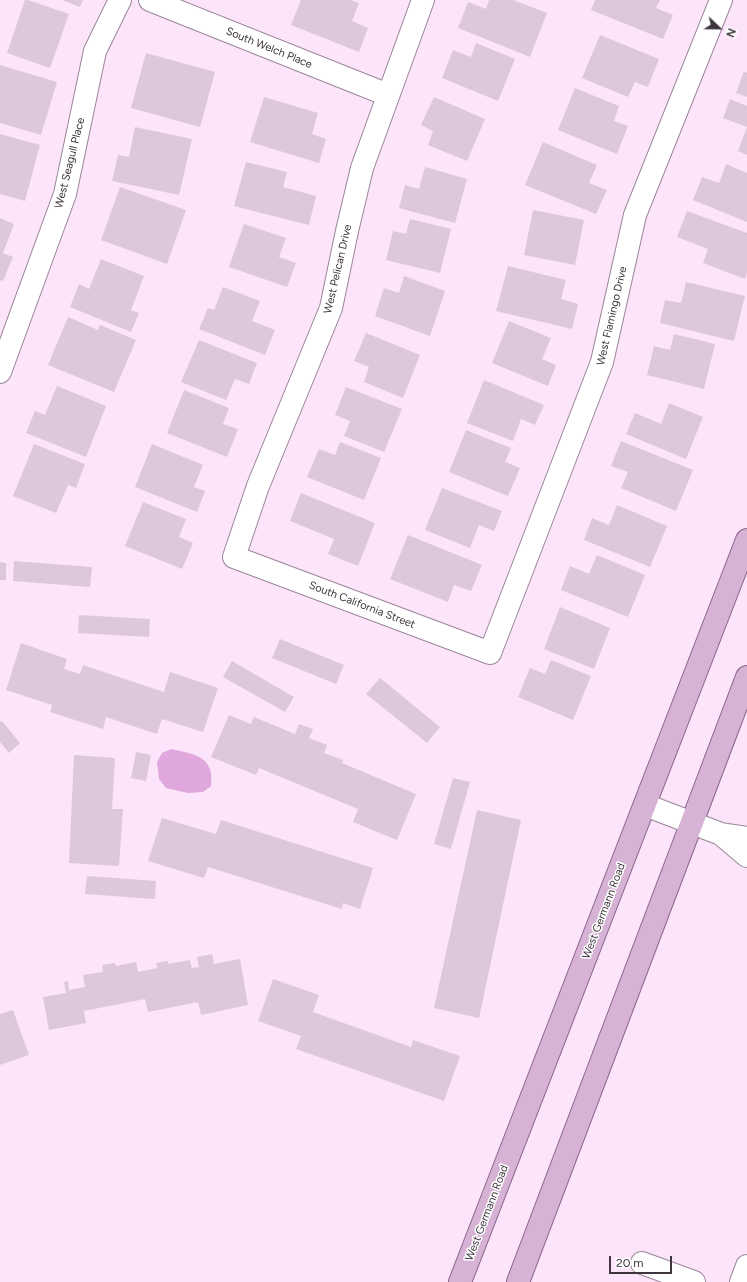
<!DOCTYPE html>
<style>
body{margin:0}
#map{position:relative;width:747px;height:1282px;overflow:hidden;background:#fce5fa;font-family:Figtree,sans-serif}
canvas{display:block}
.north{position:absolute;left:699px;top:8px;width:40px;height:40px;-webkit-text-stroke:3px #fff;paint-order:stroke;rotate:112deg;font-size:11px;font-weight:700;line-height:16px;text-align:center;color:#3e353e}
.north::after{content:'';display:block;margin:auto;width:14px;height:18px;background:#3e353e;clip-path:polygon(50% 0,100% 100%,50% 72%,0 100%)}
.scale{position:absolute;left:609px;top:1256px;width:63px;height:18px;box-sizing:border-box;border:2px solid #3e353e;border-top:0;padding-left:5px;font-size:12px;line-height:14px;white-space:nowrap;color:#3e353e;-webkit-text-stroke:3px #fff;paint-order:stroke}
</style>
<div id="map">
<canvas width="747" height="1282"></canvas>
<div class="north">N</div>
<div class="scale">20 m</div>
</div>
<script>
const ctx = document.querySelector('canvas').getContext('2d');
ctx.lineJoin = 'round';
function paint(path, color) { ctx.fillStyle = color; ctx.fill(path, 'evenodd'); }
function trace(path, color, width, dash) { ctx.strokeStyle = color; ctx.lineWidth = width; ctx.lineCap = dash ? 'butt' : 'round'; ctx.setLineDash(dash || []); ctx.stroke(path); }
function drawText(font, color, halo, rows, align = 'center') {
  ctx.font = font + ' Figtree,sans-serif'; ctx.lineWidth = 3; ctx.setLineDash([]); ctx.textBaseline = 'middle'; ctx.strokeStyle = halo; ctx.fillStyle = color; for (const [text, x, y, turn = 0] of rows) {
    ctx.save(); ctx.translate(x, y); ctx.rotate((+turn || 0) * Math.PI / 180); ctx.textAlign = isNaN(turn) ? turn : align; if (halo) ctx.strokeText(text, 0, 0); ctx.fillText(text, 0, 0); ctx.restore();
  }
}
paint(new Path2D(`
 M171,749C194,754 215,756 211,786L203,792L188,793L166,788L159,779L157,762L162,753Z`), '#e0a7dd');
paint(new Path2D(`
 M25,0H28L69,14L50,68L7,53Z
 M62,0H83L80,7Z
 M301,0H351L359,3L352,21L368,28L359,52L291,25Z
 M489,0H513L547,13L530,57L458,28L468,2L486,9Z
 M595,0H660L656,8L673,15L663,39L591,10Z
 M600,35L659,59L648,87L635,82L628,97L582,78Z
 M476,43L515,59L498,101L442,78L453,50L471,57Z
 M146,53L215,72L200,127L131,108Z
 M0,65L57,82L41,135L0,123Z
 M744,71L747,73V97L736,93Z
 M575,88L619,106L614,121L628,126L617,154L558,130Z
 M264,97L318,113L312,134L326,139L319,163L250,142Z
 M434,97L485,119L467,161L428,145L433,131L421,125Z
 M730,99L747,106V155L738,151L747,127L723,118Z
 M135,127L192,139L179,195L112,181L118,155L129,157Z
 M0,134L40,145L25,201L0,194Z
 M543,142L597,165L589,183L607,190L596,214L525,185Z
 M246,162L287,172L283,187L316,196L309,225L234,206Z
 M726,164L747,173V222L693,200L702,177L719,183Z
 M425,167L467,179L455,223L399,208L405,185L419,189Z
 M120,187L186,210L167,264L101,240Z
 M533,210L584,220L575,265L524,255Z
 M687,211L747,233V273L745,279L703,263L708,249L677,237Z
 M0,218L14,224L3,253L13,257L3,281L0,280Z
 M410,219L451,229L440,273L386,260L393,231L406,234Z
 M244,224L286,238L279,257L296,263L287,287L229,267Z
 M101,259L144,276L131,310L139,313L131,332L70,307L79,284L89,289Z
 M508,266L566,280L561,299L578,304L572,329L496,311Z
 M404,276L445,291L430,336L375,316L384,288L399,293Z
 M686,282L745,296L734,341L660,323L665,300L681,303Z
 M223,287L260,301L252,321L275,330L265,355L199,329L208,308L214,310Z
 M68,317L98,330L100,325L136,340L114,392L48,365Z
 M509,321L551,338L542,359L556,365L548,386L492,363Z
 M366,333L420,355L403,398L364,382L369,367L354,361Z
 M674,334L715,344L704,389L647,375L654,346L670,350Z
 M199,340L257,363L249,384L235,379L226,400L181,382Z
 M484,380L544,405L535,425L521,419L513,441L467,423Z
 M57,386L106,406L86,457L26,433L35,411L45,415Z
 M346,387L402,409L384,452L344,436L350,421L335,415Z
 M184,390L229,408L223,424L238,429L227,457L167,433Z
 M669,403L703,417L686,459L626,434L635,413L661,424Z
 M466,430L511,448L505,462L520,468L508,496L449,472Z
 M621,441L693,470L676,511L621,488L628,472L611,466Z
 M340,442L381,458L364,500L307,477L319,449L335,455Z
 M34,444L85,464L76,488L68,485L56,513L13,496Z
 M152,444L203,465L194,487L205,491L197,512L135,487Z
 M442,488L502,511L494,531L479,525L470,548L425,530Z
 M301,493L375,523L358,566L328,554L334,539L290,521Z
 M143,502L186,519L179,537L193,543L182,569L125,546Z
 M617,505L667,526L650,567L584,540L592,518L609,525Z
 M408,535L482,565L471,591L454,585L448,602L390,579Z
 M597,555L645,575L628,617L561,590L570,566L589,574Z
 M14,561L92,567L90,587L13,581Z
 M0,562L6,563V580H0Z
 M560,607L610,628L594,669L544,649Z
 M79,615L150,619L149,637L78,633Z
 M280,639L344,665L336,684L272,658Z
 M21,643L67,659L64,669L80,674L83,665L164,692L170,672L218,688L203,732L162,719L157,734L106,717L103,729L50,712L52,705L6,690Z
 M551,660L591,676L573,720L518,697L530,668L545,674Z
 M232,661L294,697L285,712L223,677Z
 M380,678L440,727L427,743L366,694Z
 M229,715L251,724L254,717L295,734L299,724L313,729L309,738L327,745L324,753L343,760L342,763L416,794L397,840L353,822L358,809L259,768L256,775L211,757Z
 M2,721L20,743L9,753L0,742V722Z
 M136,752L151,755L146,781L131,778Z
 M74,755L115,758L112,809H123L119,866L69,863Z
 M453,778L470,782L451,849L434,844Z
 M477,810L521,820L479,1018L434,1008Z
 M162,818L216,834L221,820L373,868L360,909L343,903L342,909L208,867L204,878L148,861Z
 M87,876L156,881L155,899L85,894Z
 M212,954L214,964L240,959L248,1005L201,1015L198,1002L148,1012L145,999L84,1011L86,1023L49,1030L43,997L66,993L64,982L68,981L69,990L85,987L83,975L103,972L102,965L115,963L116,966L136,962L138,972L157,968L156,963L168,961V964L190,960L192,968L199,967L197,957Z
 M273,979L319,995L313,1012L411,1047L413,1040L460,1056L444,1101L296,1049L301,1036L258,1021Z
 M13,1010L29,1055L0,1065V1014Z`), '#ddc7db');
const minor = new Path2D(`
 M150,0L388,95
 M423,0L362,168L347,231L331,308L258,486L234,557L490,653L602,362L635,215L721,0
 M0,372L65,194L95,51L120,0
 M645,805L721,834L747,838
 M721,834L747,856
 M642,1263L694,1282
 M741,1282L747,1266`);
const major = new Path2D(`
 M460,1282L747,540
 M518,1282L747,677`);
trace(minor, '#9b8699', 24);
trace(major, '#8f648d', 24);
trace(minor, '#fff', 22);
trace(major, '#d6b2d4', 22);
drawText('11px', '#3e353e', '#fff', [
 ["South Welch Place",269,48,22],
 ["West Seagull Place",70,163,-76],
 ["West Pelican Drive",338,269,-77],
 ["West Flamingo Drive",612,316,-77],
 ["South California Street",362,605,21],
 ["West Germann Road",604,911,-69],
 ["West Germann Road",487,1213,-69]
]);
</script>
